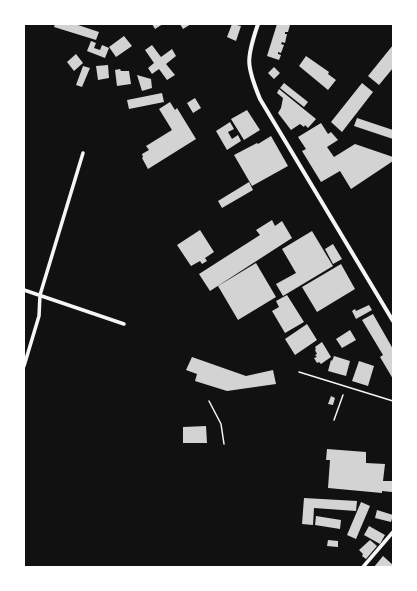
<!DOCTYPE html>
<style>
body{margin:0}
#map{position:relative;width:417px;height:591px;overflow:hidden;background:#111;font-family:Ubuntu,sans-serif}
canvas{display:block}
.frame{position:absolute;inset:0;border:25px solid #fff;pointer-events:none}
</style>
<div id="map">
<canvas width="417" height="591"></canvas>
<div class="frame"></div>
</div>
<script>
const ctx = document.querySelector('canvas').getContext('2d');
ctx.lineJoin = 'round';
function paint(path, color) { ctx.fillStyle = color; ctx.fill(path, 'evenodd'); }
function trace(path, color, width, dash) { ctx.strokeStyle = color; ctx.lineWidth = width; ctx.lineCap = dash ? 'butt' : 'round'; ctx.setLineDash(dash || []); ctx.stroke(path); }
paint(new Path2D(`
 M55,24H75L99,32L96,40L54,27Z
 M152,24H163L155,29Z
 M180,24H191L183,29Z
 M232,24L241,26L236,41L227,37Z
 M277,24H288L290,25L288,32H285V34H287L285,43L282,42L281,44L284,45L281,53L278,52V54L281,55L279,60L267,56Z
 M124,36L132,46L116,57L109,47Z
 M91,41L96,43L94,48L100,50L102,45L109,48L105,58L87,51Z
 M152,45L161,57L172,49L176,56L166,64L175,75L167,80L159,69L152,74L148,68L154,63L145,50Z
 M393,45V68L379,85L368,76Z
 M76,54L83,63L74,71L67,62Z
 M306,56L329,72L328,74L336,80L328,90L299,66Z
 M108,65L109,78L98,80L96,66Z
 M83,66L90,68L82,87L76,85Z
 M274,67L280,73L274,79L268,73Z
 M120,69L121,71H129L131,84L117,86L115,70Z
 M137,75L151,79L152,88L142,91Z
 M284,83L308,102L304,107L280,88Z
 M362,83L373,92L342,132L331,122Z
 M279,89L316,119L308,128L305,125L304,127L300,124L291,130L278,113L281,108L283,98L277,93Z
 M162,93L164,102L129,109L127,100Z
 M195,98L201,108L193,113L187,103Z
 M170,102L175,110L177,108L196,139L148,169L142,158L143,157L142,154L149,150L146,146L172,130L159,109Z
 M247,110L260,130L244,140L231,119Z
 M357,118L393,130V139L354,126Z
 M230,122L234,129L228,132L232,139L238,135L241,141L227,150L216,131Z
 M321,123L328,134L331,132L338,140L327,147L334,157L355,144L393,157V161L351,189L340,171L321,182L302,151L306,149L298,137Z
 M271,136L288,166L252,186L234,155L257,143L258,144Z
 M249,182L253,190L222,208L218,201Z
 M272,220L275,226L282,221L292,238L210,291L199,274L260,235L256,230Z
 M200,230L214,252L205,258L207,261L202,264L200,261L191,266L177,245Z
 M312,231L333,266L283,296L276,284L296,273L282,249Z
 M333,244L342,259L333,264L325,249Z
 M256,263L276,297L238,320L218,286Z
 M341,264L355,289L317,312L302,287Z
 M287,295L304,322L285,333L272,311L279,307L276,301Z
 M369,305L372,310L356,319L352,311L355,309L356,311Z
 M373,314L393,349V379L380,357L383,355L362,320Z
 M307,324L317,340L295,355L285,339Z
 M350,330L356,340L342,348L336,339Z
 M322,342L331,357L321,364L319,362L317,363L314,358L317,357L315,355L317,354L315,350L316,349L315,347Z
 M334,356L350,361L346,376L328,371L331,360L332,361Z
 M192,357L246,376L273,370L276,384L227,391L195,381L197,374L186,370Z
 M359,361L374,366L368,386L352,381Z
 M331,396L335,398L333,405L328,404Z
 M206,426L207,443H183V427Z
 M327,449L366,452V463L385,464L383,481H393L392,492L382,491V493L328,488L330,460H326Z
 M304,498L357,501L356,511L314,508L313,525L302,524Z
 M361,502L370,506L356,539L347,535Z
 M377,510L393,515L391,522L375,518Z
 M316,516L341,520L340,529L315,525Z
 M369,526L385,535L380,544L364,535Z
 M328,540L338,541V547L327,546Z
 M370,540L377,546L366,559L362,556L363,554L359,550Z
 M383,556L393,565V567H374Z`), '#d3d3d3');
trace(new Path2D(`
 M299,372L393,401
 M209,401L221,424L224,444
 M334,420L343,395`), '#f5f5f5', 1.5);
trace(new Path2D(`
 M24,290L124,324
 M24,366L39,316L40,295L83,153
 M363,567L393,532`), '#f5f5f5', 3.5);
trace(new Path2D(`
 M258,24C246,59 246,65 260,99L393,321`), '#f5f5f5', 4);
</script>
